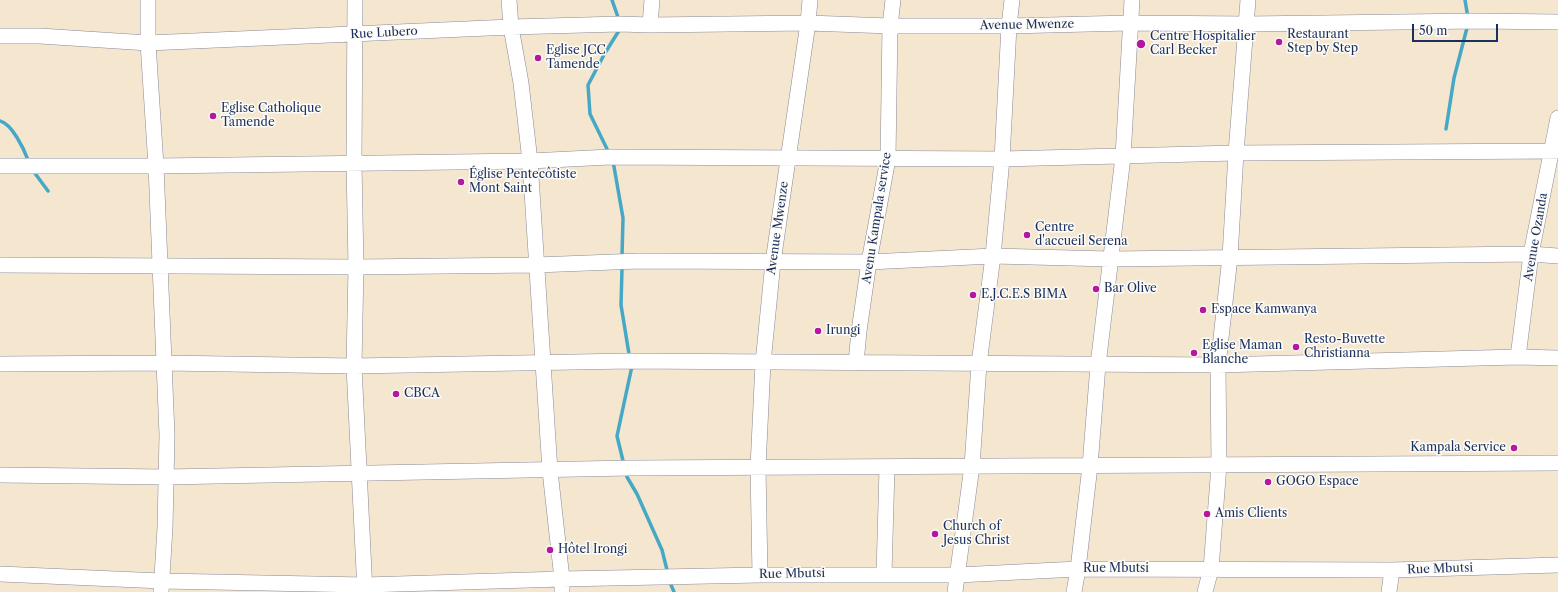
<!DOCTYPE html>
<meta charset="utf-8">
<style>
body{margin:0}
#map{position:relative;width:1558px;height:592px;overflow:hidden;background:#f5e6cf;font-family:"Libre Caslon Text",serif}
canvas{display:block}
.scale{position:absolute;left:1412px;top:24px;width:86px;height:18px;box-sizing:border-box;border:2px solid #1b2f5e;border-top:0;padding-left:5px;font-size:12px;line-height:14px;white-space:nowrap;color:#1b2f5e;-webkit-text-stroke:3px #fdfcf7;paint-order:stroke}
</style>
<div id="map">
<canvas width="1558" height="592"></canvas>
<div class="scale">50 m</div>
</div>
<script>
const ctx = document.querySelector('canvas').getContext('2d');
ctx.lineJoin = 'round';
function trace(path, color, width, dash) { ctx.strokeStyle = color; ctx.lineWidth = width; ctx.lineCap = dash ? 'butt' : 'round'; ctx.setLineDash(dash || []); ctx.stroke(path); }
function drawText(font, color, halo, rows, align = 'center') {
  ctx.font = font + ' "Libre Caslon Text",serif'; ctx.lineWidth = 3; ctx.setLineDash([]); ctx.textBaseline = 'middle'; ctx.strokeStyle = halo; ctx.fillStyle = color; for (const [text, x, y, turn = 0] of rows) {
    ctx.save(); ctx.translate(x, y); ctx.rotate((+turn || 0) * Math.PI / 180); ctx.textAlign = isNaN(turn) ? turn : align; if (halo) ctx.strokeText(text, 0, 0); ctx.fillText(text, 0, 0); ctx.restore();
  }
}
trace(new Path2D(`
 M612,0L619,20
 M1465,0L1468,18
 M0,121C12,124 24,149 28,160
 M1446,129L1454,78L1468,24
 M608,151L590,114L588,85L605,53L620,29
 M613,161L623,218L622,256
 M34,172L48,191
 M622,269L621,305L629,354
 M624,465L617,436L632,366
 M626,471L627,477L637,494L662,550L668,574
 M669,580L674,592`), '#47a8c6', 3.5);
const minor = new Path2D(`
 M148,0V43L156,166L167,435L165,528L161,592
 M355,0L354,163L356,267L354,366L365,592
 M509,0L511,27L521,83L530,161L550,471L562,579V592
 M650,25L652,0
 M0,36H40L148,43L511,27L620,24L650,25L808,23L890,26H1009L1129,23L1247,24L1478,21L1558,22
 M0,166H156L530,161L610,157L1002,159L1236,153L1558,151
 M0,265L356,267L536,265L639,261L869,262L993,256L1110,259L1531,254L1558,256
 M1518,357L1531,254L1558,118
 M856,363L859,331L869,262L888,159L890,26L893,0
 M0,364L164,363L354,366L630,361L1218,365L1518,357L1558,358
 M0,475L166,477L631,468L1558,463
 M0,574L162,581L365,585L562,579L760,575H958L1078,569L1392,570L1558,565
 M884,574L887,468
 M760,575L758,467L763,363L773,262L808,23L810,0
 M955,592L972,466L979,364L993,256L1002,159L1009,26L1012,0
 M1074,592L1078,569L1090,466L1098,365L1123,157L1132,0
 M1205,592L1211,569L1219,465L1218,365L1230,257L1236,153L1248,0
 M1389,592L1392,570`);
trace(minor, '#888a96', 16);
trace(minor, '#fff', 15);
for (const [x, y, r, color] of [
 [1279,42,4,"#b5179e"],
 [1141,44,5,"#b5179e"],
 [538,58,4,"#b5179e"],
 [213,116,4,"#b5179e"],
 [461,182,4,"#b5179e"],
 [1027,235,4,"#b5179e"],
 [1096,289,4,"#b5179e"],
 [973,295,4,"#b5179e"],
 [1203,310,4,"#b5179e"],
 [818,331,4,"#b5179e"],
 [1296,347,4,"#b5179e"],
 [1194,353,4,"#b5179e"],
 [396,394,4,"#b5179e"],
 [1514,448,4,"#b5179e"],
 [1268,482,4,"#b5179e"],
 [1207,514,4,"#b5179e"],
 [935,534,4,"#b5179e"],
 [550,550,4,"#b5179e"]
]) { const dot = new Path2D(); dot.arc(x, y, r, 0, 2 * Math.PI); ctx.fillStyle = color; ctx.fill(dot); trace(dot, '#fdfcf7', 1.5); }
drawText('12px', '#1b2f5e', '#fdfcf7', [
 ["Avenue Mwenze",1027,25,-1],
 ["Rue Lubero",384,33,-3],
 ["Avenu Kampala service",877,218,-81],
 ["Avenue Mwenze",778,228,-82],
 ["Avenue Ozanda",1536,237,-80],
 ["Rue Mbutsi",1116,569],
 ["Rue Mbutsi",1440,569,-2],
 ["Rue Mbutsi",792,574,-1]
]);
drawText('12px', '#1b2f5e', '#fdfcf7', [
 ["Restaurant",1287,35],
 ["Step by Step",1287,49],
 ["Centre Hospitalier",1150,37],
 ["Carl Becker",1150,51],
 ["Eglise JCC",546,51],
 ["Tamende",546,65],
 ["Eglise Catholique",221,109],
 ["Tamende",221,123],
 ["Église Pentecôtiste",469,175],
 ["Mont Saint",469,189],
 ["Centre",1035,228],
 ["d'accueil Serena",1035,242],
 ["Bar Olive",1104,289],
 ["E.J.C.E.S BIMA",981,295],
 ["Espace Kamwanya",1211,310],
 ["Irungi",826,331],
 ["Resto-Buvette",1304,340],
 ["Christianna",1304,354],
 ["Eglise Maman",1202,346],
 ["Blanche",1202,360],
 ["CBCA",404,394],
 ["Kampala Service",1506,448,"right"],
 ["GOGO Espace",1276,482],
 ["Amis Clients",1215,514],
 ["Church of",943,527],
 ["Jesus Christ",943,541],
 ["Hôtel Irongi",558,550]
], 'left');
</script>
